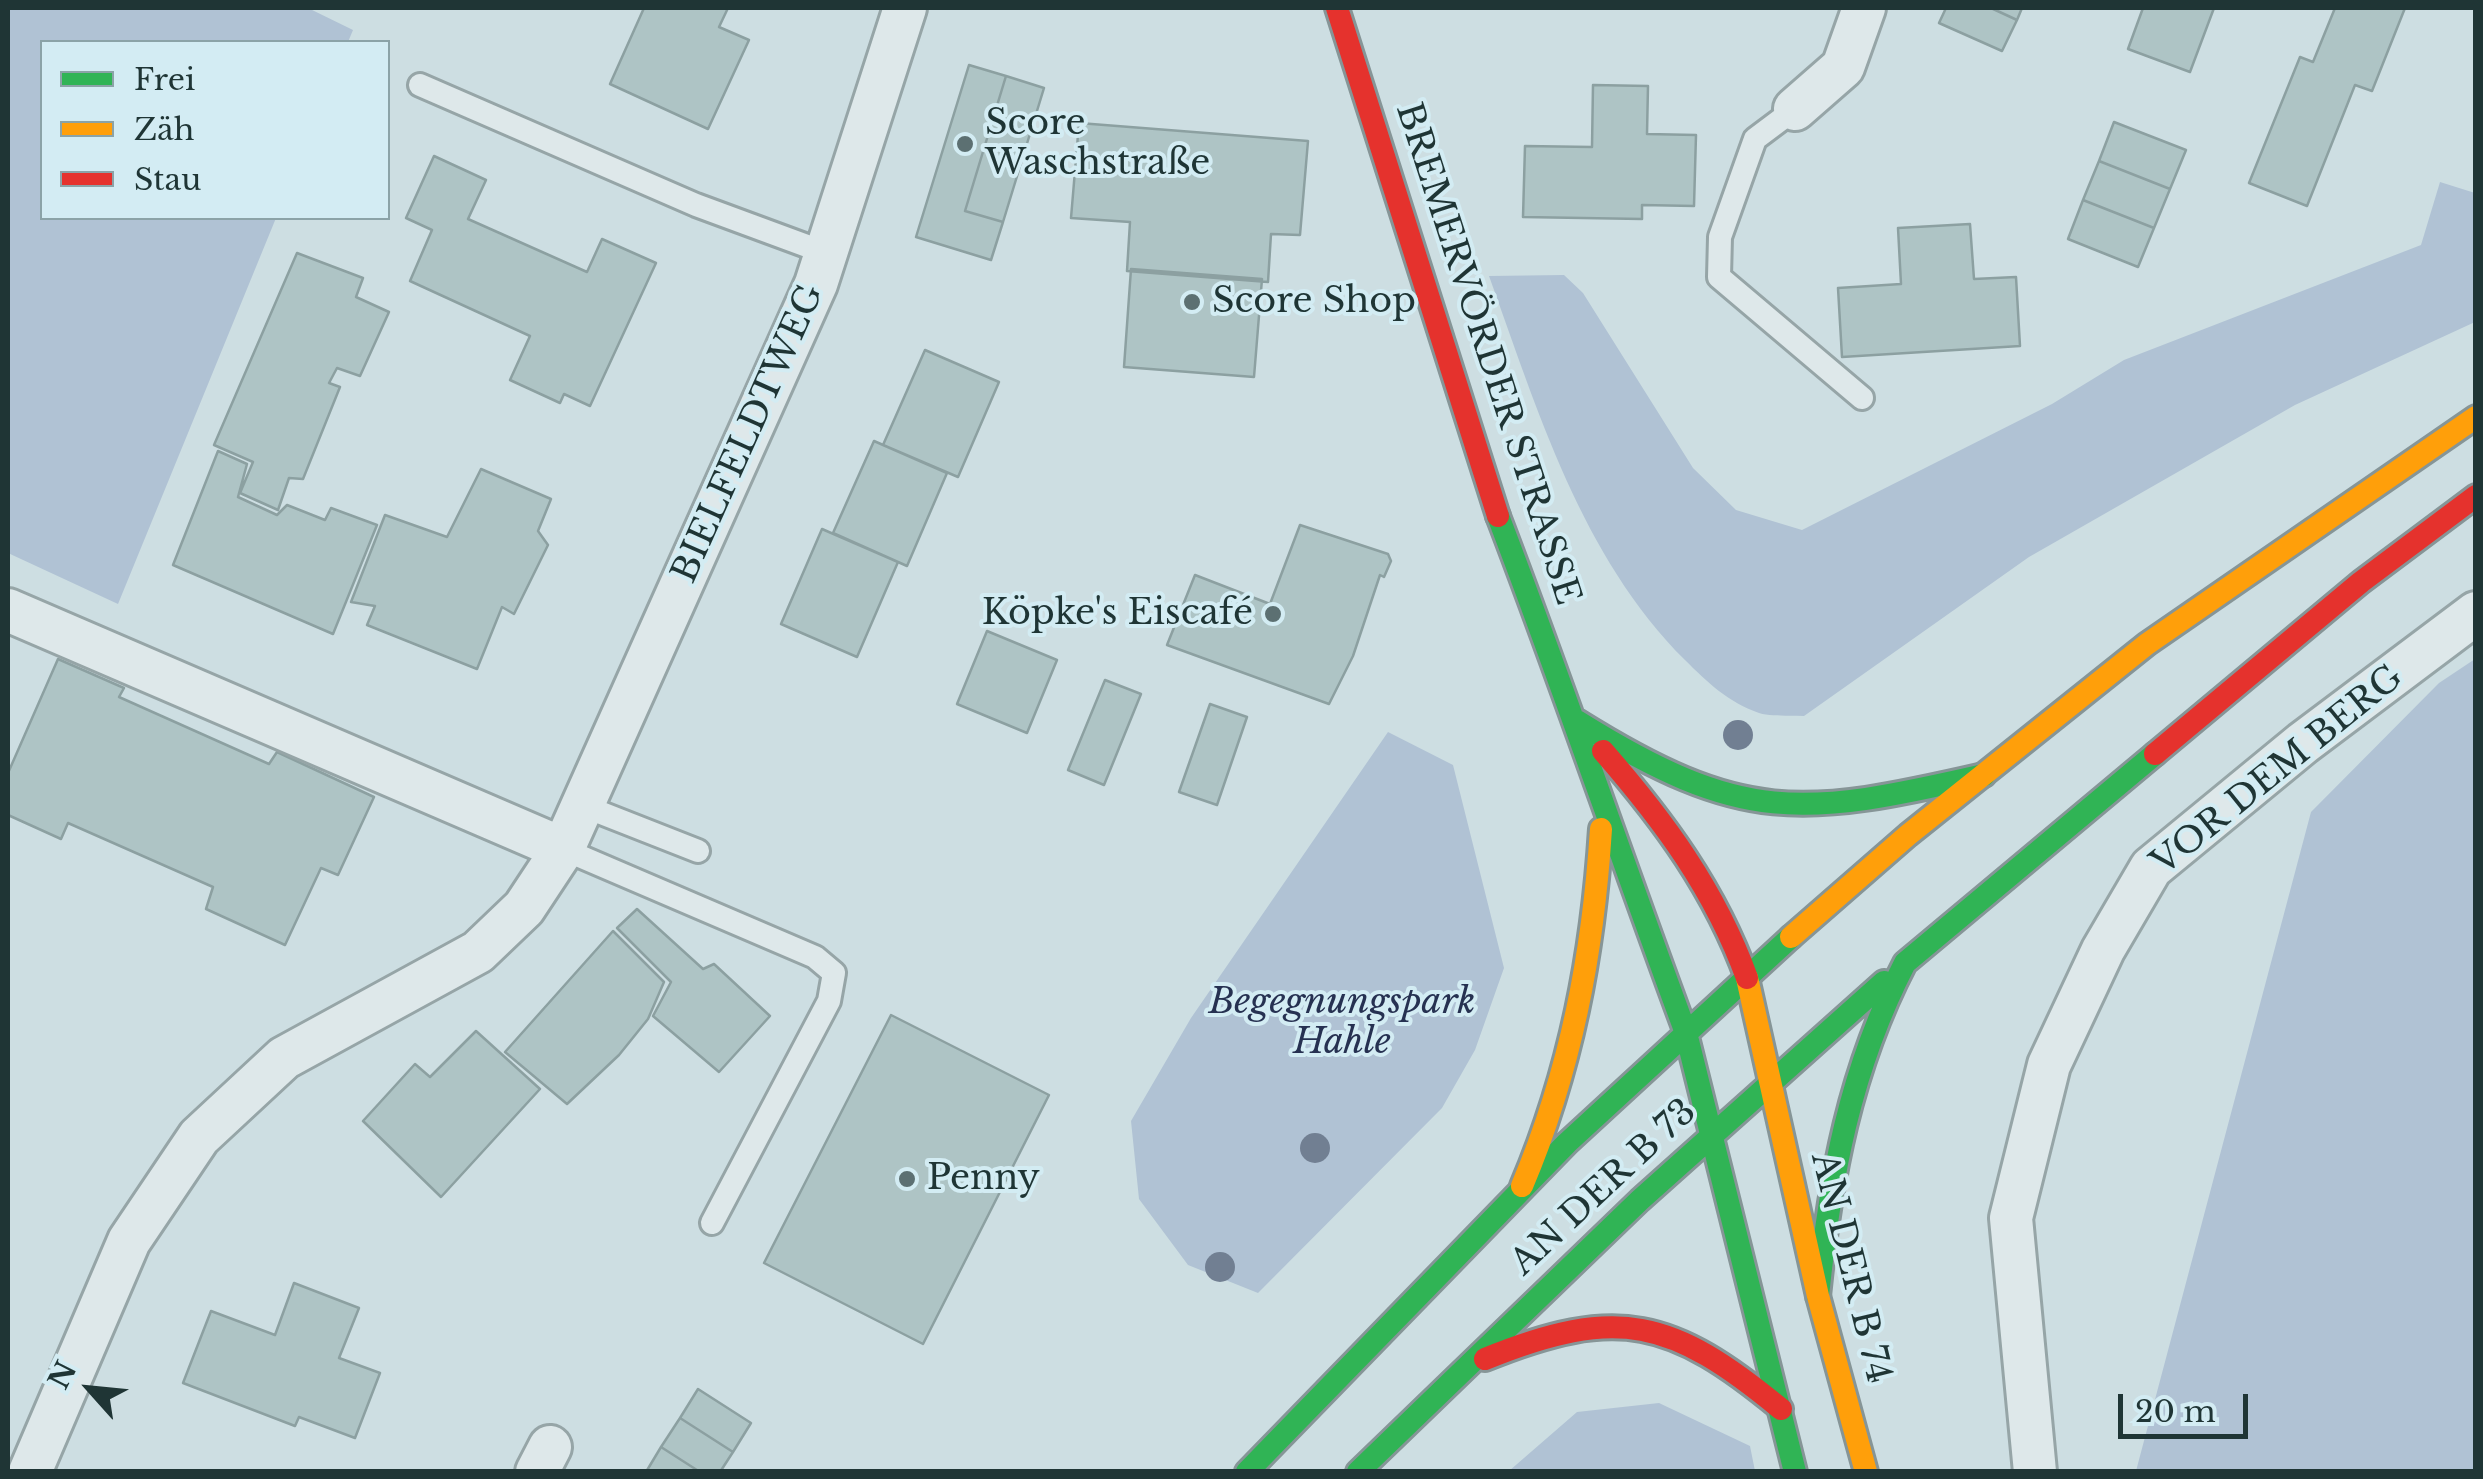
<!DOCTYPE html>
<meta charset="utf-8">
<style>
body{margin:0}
#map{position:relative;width:2483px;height:1479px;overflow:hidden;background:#cddee2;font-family:"Libre Baskerville",serif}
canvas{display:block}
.frame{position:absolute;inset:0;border:10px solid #1f3535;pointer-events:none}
.legend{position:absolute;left:40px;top:40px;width:350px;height:180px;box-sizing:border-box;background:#d3ecf3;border:2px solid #8ba3a7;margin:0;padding:12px 18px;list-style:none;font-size:30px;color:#1f3535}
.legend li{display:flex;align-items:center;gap:20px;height:50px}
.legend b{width:50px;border:2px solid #8ba3a7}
.north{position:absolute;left:40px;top:1339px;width:100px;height:100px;-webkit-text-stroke:8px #d3ecf3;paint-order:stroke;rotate:297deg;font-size:28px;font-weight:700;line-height:40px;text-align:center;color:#1f3535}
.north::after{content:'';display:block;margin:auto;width:35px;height:45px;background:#1f3535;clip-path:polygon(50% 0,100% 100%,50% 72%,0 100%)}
.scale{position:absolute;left:2118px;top:1394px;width:130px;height:45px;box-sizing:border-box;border:5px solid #1f3535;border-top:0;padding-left:12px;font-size:30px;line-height:35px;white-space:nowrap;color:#1f3535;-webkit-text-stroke:8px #d3ecf3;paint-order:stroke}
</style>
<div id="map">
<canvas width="2483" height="1479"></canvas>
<div class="frame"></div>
<ul class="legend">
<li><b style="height:12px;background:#30b455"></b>Frei</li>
<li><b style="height:12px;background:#ff9f0a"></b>Zäh</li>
<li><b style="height:12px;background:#e5322d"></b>Stau</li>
</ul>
<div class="north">N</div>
<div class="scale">20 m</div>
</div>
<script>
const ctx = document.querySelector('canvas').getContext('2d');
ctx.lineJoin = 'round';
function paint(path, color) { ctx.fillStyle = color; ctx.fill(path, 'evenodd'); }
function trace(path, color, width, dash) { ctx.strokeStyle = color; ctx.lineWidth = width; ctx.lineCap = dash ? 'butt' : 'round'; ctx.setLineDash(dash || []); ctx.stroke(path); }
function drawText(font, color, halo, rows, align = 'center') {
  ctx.font = font + ' "Libre Baskerville",serif'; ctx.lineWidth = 8; ctx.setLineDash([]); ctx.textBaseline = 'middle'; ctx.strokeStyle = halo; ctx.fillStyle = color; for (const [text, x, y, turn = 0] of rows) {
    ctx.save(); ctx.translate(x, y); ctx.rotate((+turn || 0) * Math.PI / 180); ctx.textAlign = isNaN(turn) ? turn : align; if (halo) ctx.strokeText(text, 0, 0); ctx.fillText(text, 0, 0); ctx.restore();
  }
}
paint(new Path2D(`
 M8,8H308L353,30L348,42H42V218H276L118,604L8,553Z
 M2440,182L2475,193V322L2295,405L2029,557L1804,716C1790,715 1772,717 1759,713C1728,702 1707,682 1685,660C1581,556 1538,411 1489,276L1564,275L1583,293L1693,468L1736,510L1802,530L2052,404L2124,360L2421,245Z
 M2475,659V1471H2136L2311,812L2439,683Z
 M1388,732L1453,765L1504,968L1475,1050L1442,1108L1258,1293L1188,1265L1139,1199L1131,1121L1191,1018Z
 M1659,1403L1750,1446L1755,1471H1509L1577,1412Z`), '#b0c2d4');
const building = new Path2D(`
 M644,8H728L719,27L749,40L708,129L610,84Z
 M1946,8H1991L2017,20L2002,51L1939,23Z
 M1991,8H2022L2017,20Z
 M2143,8H2214L2190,72L2128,49Z
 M2335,8H2405L2372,91L2355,85L2307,206L2249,183L2300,57L2313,62Z
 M969,65L1006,76L965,211L1003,222L991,260L916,237Z
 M1006,76L1044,88L1003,222L965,211Z
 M1593,85L1648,86L1647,134L1696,135L1694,206L1642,205V219L1523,217L1525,146L1592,147Z
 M2114,122L2186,150L2170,189L2099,161Z
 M1079,123L1308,141L1300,235L1271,234L1268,282L1127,271L1130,222L1071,218Z
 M434,156L486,180L468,219L587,272L602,239L656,263L590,406L564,394L560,403L510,380L530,336L410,281L432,230L406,218Z
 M2099,161L2170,189L2154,228L2083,200Z
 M2083,200L2154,228L2138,267L2068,239Z
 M1970,224L1974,279L2016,277L2020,346L1842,357L1838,288L1901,284L1898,228Z
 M297,253L363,278L356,297L389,312L360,376L337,368L329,383L340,387L303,479L289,478L278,510L240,493L253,462L214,445Z
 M1131,269L1262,279L1254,377L1124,367Z
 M925,350L999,382L958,477L883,445Z
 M874,441L947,473L907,566L833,533Z
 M218,451L247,464L238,497L277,515L287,505L325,520L331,508L377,525L333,634L173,565Z
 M481,469L551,499L538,531L548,545L514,614L502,607L477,669L367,625L375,606L351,602L385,515L447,537Z
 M1300,525L1388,554L1391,561L1384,577L1380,575L1353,656L1329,704L1167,645L1195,575L1270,604Z
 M822,529L898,562L857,657L781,624Z
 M987,631L1057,660L1027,733L957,704Z
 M58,659L124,688L119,697L269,764L277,752L374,797L338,875L321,868L285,945L206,909L213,887L68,823L61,839L8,815V773Z
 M1105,680L1141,694L1104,785L1068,770Z
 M1210,704L1247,717L1217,805L1179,792Z
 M637,909L703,969L714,964L770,1016L719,1072L653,1016L671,982L617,928Z
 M613,931L664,982L648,1019L619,1055L567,1104L505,1052Z
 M891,1015L1049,1095L923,1344L764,1263Z
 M476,1031L540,1089L441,1197L363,1121L415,1064L430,1077Z
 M294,1283L359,1308L339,1358L380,1373L355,1438L299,1417L295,1426L183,1383L211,1311L275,1335Z
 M698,1389L751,1423L733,1452L680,1418Z
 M680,1418L733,1452L720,1472H700L661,1447Z
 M661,1447L700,1472H646Z`);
paint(building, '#aec4c5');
trace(building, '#8ca0a1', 2.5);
const lane = new Path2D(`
 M420,85L696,205L826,253
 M1795,109L1755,139L1720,237L1719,277L1862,398
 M586,807L698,851
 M563,849L815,957L834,973L829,1001L712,1223`);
const street = new Path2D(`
 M1795,109L1843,67L1864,8
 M8,610L563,849
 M30,1472L129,1241L199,1137L284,1058L478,952L524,908L563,849L816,284L905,8
 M537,1472L550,1447
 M2035,1472L2011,1218L2049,1065L2103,950L2151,868L2303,743L2476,613`);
const fast = new Path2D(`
 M1498,516C1564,688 1622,861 1686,1033
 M1577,721C1742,824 1801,817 1984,775
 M1686,1033L1795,1472
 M1818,1296C1830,1178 1850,1069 1905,963L2155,754
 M1247,1472L1567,1143L1791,937
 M1358,1472L1640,1200L1884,982`);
const slow = new Path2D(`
 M1791,937L1908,835L2147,644L2476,417
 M1747,978L1818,1296L1866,1472
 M1522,1186C1571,1070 1593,954 1601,829`);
const jam = new Path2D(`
 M1337,8L1498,516
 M1603,751C1664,821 1715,890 1747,978
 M2155,754L2361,582L2476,496
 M1485,1359C1618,1305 1672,1319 1781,1409`);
trace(lane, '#96a5a7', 28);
trace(street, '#96a5a7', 48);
trace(fast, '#869597', 28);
trace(slow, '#869597', 28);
trace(jam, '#869597', 28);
trace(lane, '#dee8ea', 22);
trace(street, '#dee8ea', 42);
trace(fast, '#30b455', 22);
trace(slow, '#ff9f0a', 22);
trace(jam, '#e5322d', 22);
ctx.fillStyle = '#717f92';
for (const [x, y] of [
 [1738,735],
 [1315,1148],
 [1220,1267]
]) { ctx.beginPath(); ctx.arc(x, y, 15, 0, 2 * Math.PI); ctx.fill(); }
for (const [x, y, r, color] of [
 [965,144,10,"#5c7072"],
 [1192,302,10,"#5c7072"],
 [1273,614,10,"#5c7072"],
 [907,1179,10,"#5c7072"]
]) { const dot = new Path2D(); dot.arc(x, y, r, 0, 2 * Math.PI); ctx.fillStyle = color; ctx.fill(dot); trace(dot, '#d3ecf3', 4); }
drawText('35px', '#1f3535', '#d3ecf3', [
 ["Score",985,124],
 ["Waschstraße",985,164],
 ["Score Shop",1212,302],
 ["Köpke's Eiscafé",1253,614,"right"],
 ["Penny",927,1179]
], 'left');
drawText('35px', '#1f3535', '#d3ecf3', [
 ["BREMERVÖRDER STRASSE",1487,354,72],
 ["BIELFELDTWEG",749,434,-66],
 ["VOR DEM BERG",2278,771,-39],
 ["AN DER B 73",1604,1188,-43],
 ["AN DER B 74",1850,1268,76]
]);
drawText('italic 35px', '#263151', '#d3ecf3', [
 ["Begegnungspark",1342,1003],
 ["Hahle",1342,1043]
]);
</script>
